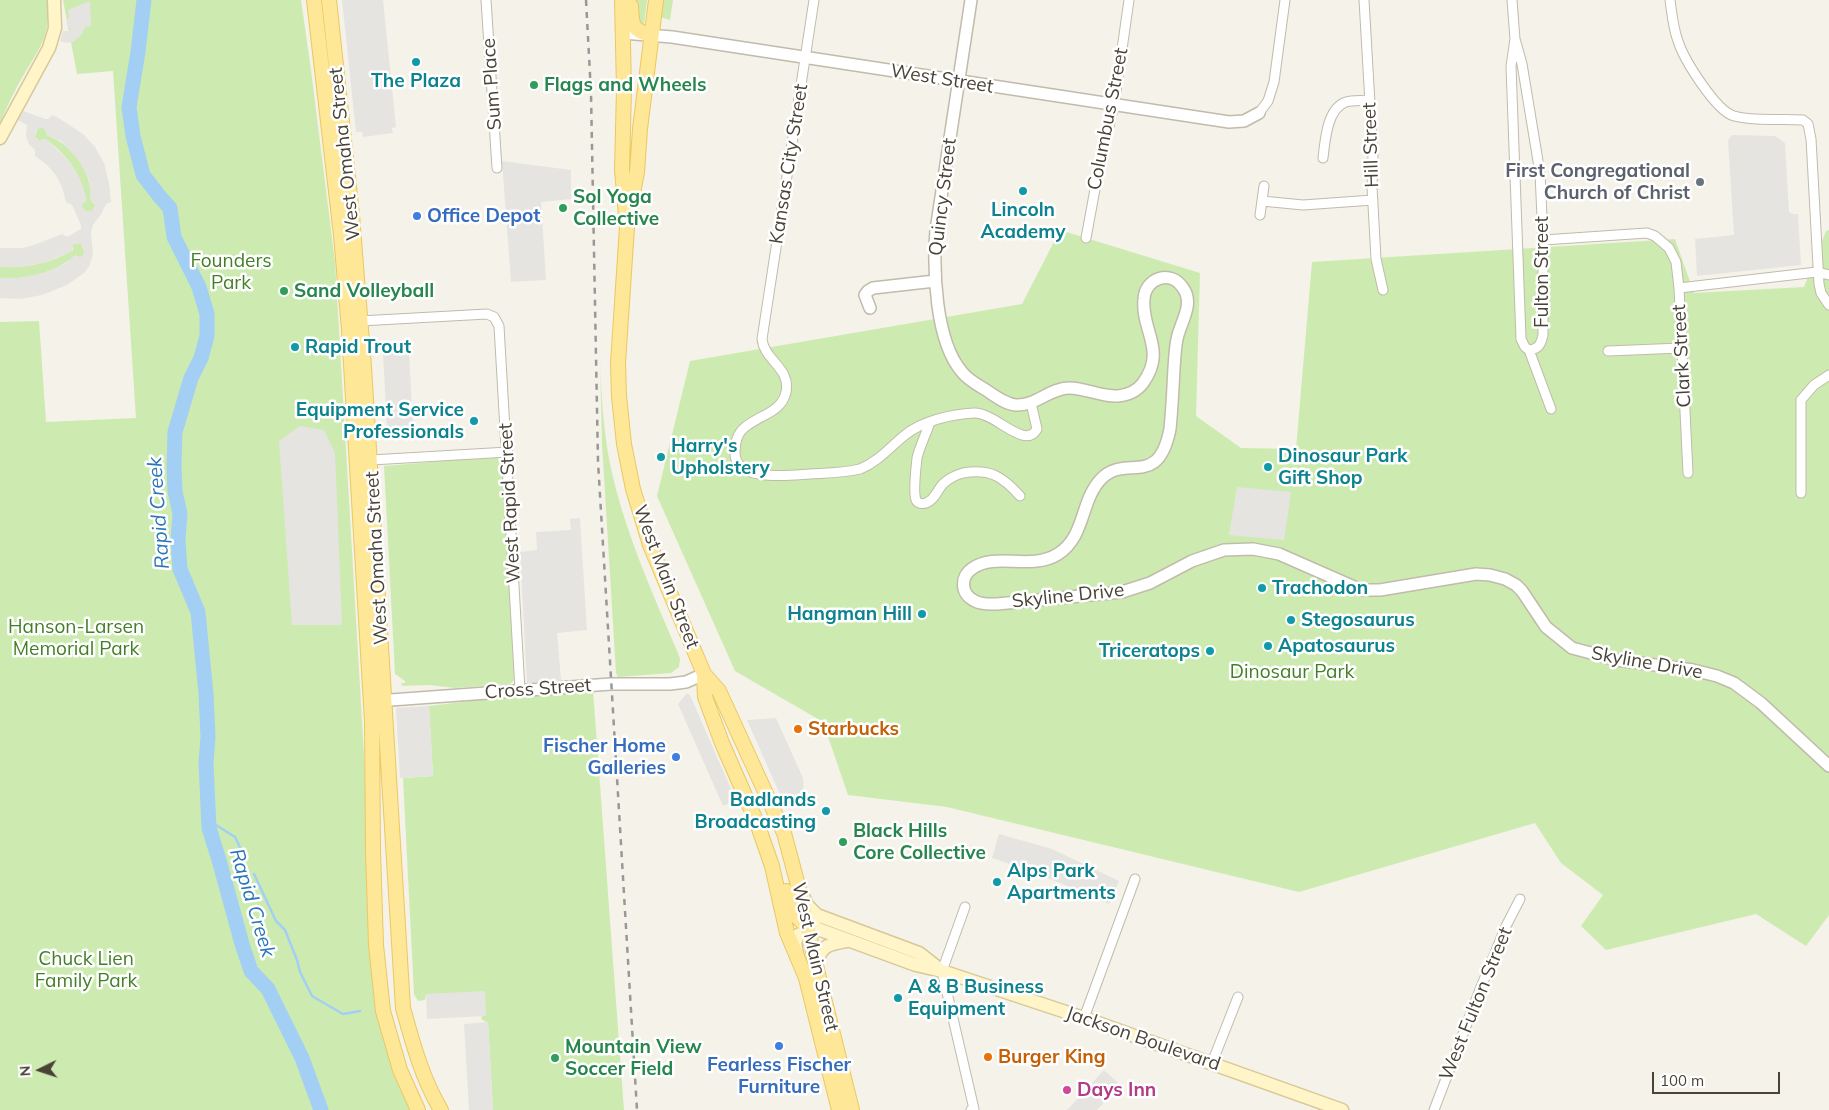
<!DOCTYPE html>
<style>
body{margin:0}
#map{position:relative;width:1829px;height:1110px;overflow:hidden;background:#f5f2e9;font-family:Mulish,sans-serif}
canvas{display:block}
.north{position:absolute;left:15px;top:1045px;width:50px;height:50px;-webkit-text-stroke:4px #fff;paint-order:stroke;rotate:266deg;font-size:14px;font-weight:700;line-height:20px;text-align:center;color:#494337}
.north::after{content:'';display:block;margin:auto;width:18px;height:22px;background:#494337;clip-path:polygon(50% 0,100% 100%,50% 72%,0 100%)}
.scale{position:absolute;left:1652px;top:1072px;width:128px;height:22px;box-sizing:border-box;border:2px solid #494337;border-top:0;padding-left:6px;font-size:15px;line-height:18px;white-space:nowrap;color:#494337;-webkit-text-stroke:4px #fff;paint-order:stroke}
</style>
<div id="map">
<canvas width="1829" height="1110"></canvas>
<div class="north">N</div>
<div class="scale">100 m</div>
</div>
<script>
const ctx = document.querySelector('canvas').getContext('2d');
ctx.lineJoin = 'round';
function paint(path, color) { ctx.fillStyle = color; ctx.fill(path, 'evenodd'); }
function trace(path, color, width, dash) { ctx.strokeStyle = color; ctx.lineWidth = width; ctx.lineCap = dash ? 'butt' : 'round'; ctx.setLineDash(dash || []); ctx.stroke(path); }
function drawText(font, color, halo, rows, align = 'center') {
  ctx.font = font + ' Mulish,sans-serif'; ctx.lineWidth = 5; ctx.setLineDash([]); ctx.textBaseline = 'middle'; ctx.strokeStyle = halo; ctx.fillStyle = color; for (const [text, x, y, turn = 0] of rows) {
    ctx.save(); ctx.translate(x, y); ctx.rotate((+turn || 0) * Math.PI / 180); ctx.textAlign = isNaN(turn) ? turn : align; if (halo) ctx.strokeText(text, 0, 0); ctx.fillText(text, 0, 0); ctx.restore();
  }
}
paint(new Path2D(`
 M0,0H47C51,36 40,47 23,76C14,91 7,107 0,123Z
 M63,0H301L311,70L335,262L378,993L383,1037L395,1078L410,1110H0V322L39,321L46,422L136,418L113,71L77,74Z
 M634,0H647L644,24L641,27Z
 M662,0H673L670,20L660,17Z
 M42,127L45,129L47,135C74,146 92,171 91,201L96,205L92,211L86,212L82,207L81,204L86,201C82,176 68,156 48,141L45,139L39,141L35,137L37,129Z
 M1060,230L1200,273L1196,416L1241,448L1296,449L1312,262L1675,239L1694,293L1804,287L1826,231L1829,230V915L1806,946L1756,914L1606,950L1581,926L1603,895L1561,863L1535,823L1299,892L947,807L848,795L823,722L735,671L657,496L690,361L1022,304Z
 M75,244H81L85,252L82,257C73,256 63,265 54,269C37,276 19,280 0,278V267C26,268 50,264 73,250L72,245Z
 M600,354C601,391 603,428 610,464C624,530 652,592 678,653L680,659L679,667L671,673L618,677L616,673L602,444Z
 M490,457H497L503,465L515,679L510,684L455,688L429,685L402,686L401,683H405V681L395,674L384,466Z
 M593,690L624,1110H493L488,1023L481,1019L482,1016H486L426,994L425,1000L418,1001L414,994L403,778L433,776L429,706L512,696Z`), '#cdebb0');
paint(new Path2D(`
 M342,0H383L396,127L392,128L393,133L363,137L362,132H356Z
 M90,1L91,27L86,26L81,35L73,42L67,43L60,41L63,31H68L71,29L66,24L69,17L68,10Z
 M23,111L45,119H48L52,115L57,117L83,134L95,147L104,163L109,183L111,202L106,204L102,213L93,225L91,233L93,255L89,267L84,273L67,285L42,295L20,299L0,298V278H19L44,273L64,264L75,255L82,257L85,251L81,244H75L72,245V251L46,262L22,267H0V248H22L34,245L62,234L67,237L81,229V225L72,205L66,202L62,187L55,174L46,164L35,156V150L29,144L26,136L27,125L18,120ZM42,127L45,129L47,135L61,141L79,160L89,180L91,201L96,205L92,211H86L82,207V204L86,201L85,193L79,177L68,160L48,141L44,139L39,141L36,139L35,131Z
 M1732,135L1775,136L1785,143L1789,212L1793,214H1798L1801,265L1697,276L1695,239L1734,235L1728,140Z
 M502,161L571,170V199L541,202L546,280L511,282Z
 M409,351L413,428L387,430L383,353Z
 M300,426L324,430L335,453L342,625H292L279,441Z
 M1237,487L1291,492L1284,540L1229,535Z
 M580,518L587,630L557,633L561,680L527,683L520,552L537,550L536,532L571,530L570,519Z
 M687,693L690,695L735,798V801L723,806L678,704Z
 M429,706L433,776L400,778L396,708Z
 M776,718L803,778L804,797L782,799L747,720Z
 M999,834L1052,849L1119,881L1109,904L1034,872L992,858Z
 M485,991L486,1016L427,1019L426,994Z
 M488,1022L493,1110H469L464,1024Z
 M1104,1070L1120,1085L1097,1110H1067Z`), '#e6e4e1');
trace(new Path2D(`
 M208,820L235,837L246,860
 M254,874L276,921L285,930L297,960L300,972L312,996L343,1014L360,1011`), '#a3cff4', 2.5);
trace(new Path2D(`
 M144,0L138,52L129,107L133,136L143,175L160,197L170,208L174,237L199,287L207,314V336L201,358L191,378L175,432L174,467L175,491L180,514L178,540L180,569L198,612L206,694L208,737L206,763L209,828L219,860L242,944L251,971L268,989L302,1058L321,1110`), '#a3cff4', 15);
const minor = new Path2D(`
 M486,0L497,168
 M814,0L762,339C764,360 791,368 786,392C781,415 755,415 741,431C737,436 735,445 735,452C734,483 791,475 810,474C827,473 843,473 860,469C878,462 890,447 905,435C922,421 952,414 974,413C995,412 1025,451 1037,429L1031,403
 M1364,0L1373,155L1372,187L1376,259L1383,290
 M1512,0L1515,39L1522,64L1540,173L1543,240V335C1541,344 1539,349 1529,350
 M1670,0C1672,14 1673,28 1678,41C1684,60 1716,111 1734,116C1756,122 1781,118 1803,120L1808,124L1811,139L1819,284L1821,293L1829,305
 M1515,39L1511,66L1521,339L1525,347L1529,350L1551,409
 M1259,113L1268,101L1274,82L1285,0
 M1323,158C1325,141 1327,108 1346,102C1353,100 1362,101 1369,100
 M1262,201L1303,205L1373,200
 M1260,215L1264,186
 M1086,238L1098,173L1114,105L1129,0
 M1543,240L1647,233L1655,236L1669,248L1676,262L1679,288L1688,473
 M1679,288L1817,272L1829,275
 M360,321L487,314L494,317L499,326L520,690
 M1608,351L1681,348
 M930,422C926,434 920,446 917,458C916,467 913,492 916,500C918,504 923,504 926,503C935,500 937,490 943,484C949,478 956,475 963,473C990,468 1003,477 1020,496
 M371,460L508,452
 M1801,493V400L1814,385L1829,375
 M965,907L942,971L974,1109L971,1110
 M1084,1018L1135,879
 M1212,1063L1238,997
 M1434,1110L1481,987L1506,926L1520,899`);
const tertiary = new Path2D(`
 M971,0L936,230C933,269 935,341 962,372C968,380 978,385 986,390C995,396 1005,404 1016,405C1036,406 1050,388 1069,388C1086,388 1101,397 1118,396C1128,395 1137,391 1143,383C1167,350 1141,331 1144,299C1145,278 1171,269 1183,288C1194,303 1182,320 1178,335C1175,345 1175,357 1174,368C1173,388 1172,409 1170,429C1158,490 1126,453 1101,479C1080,501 1086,536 1058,554C1031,571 996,552 973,568C960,576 960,594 975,601C982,605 990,604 997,604L1122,592L1150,583L1192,561L1224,550L1253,549L1279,554L1361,590H1380L1476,574L1490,575L1505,579L1516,585L1522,591L1546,627L1572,648L1617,660L1693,670L1717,676L1734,683L1761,703L1829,766
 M623,33L672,37L1229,122L1244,121L1259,113
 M870,308L865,295L868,291L873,288L935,281
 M377,701L611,684H670L686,682L704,674`);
const secondary = new Path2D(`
 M0,138L49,48L55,28L54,0
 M803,896L807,905L817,915L919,953L938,968
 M807,925L916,965L942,971L1084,1018L1342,1110
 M797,954L795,943L798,935L816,927
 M816,963C822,945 829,944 847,941`);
const primary = new Path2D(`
 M314,0L341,235L349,330L372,721L373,851L376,945L383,1011L400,1070L418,1110
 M329,0L352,215L364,367L403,1008C413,1044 422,1078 441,1110
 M622,0L624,89L622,170L627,227L618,363L619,396L624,444L633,489L650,545L704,674L719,691L784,833L799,889L818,974L852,1110
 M631,6C632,24 631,30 650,35
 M630,209L637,172L640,129L656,0
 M704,674L705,697L722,743L757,823L772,866L787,933L806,978L839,1110
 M786,891C789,904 794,919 807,925`);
trace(minor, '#c1bbab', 11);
trace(tertiary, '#c1bbab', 14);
trace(secondary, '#d7c997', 15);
trace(primary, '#eac862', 16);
trace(minor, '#fff', 9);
trace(tertiary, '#fff', 11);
trace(secondary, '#fff5c9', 12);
trace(primary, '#ffe798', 14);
trace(new Path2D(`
 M586,0L591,93L598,462L637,1110`), '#989898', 2.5, [6, 6]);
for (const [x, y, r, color] of [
 [416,62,5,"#0f9aa8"],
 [534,85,5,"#2e9e5b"],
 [1700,182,5,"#6b7280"],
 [1023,191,5,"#0f9aa8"],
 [563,208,5,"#2e9e5b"],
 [417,216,5,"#3f7fe0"],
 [284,291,5,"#2e9e5b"],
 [295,347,5,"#0f9aa8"],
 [474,421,5,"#0f9aa8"],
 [661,457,5,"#0f9aa8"],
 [1268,467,5,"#0f9aa8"],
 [1262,588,5,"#0f9aa8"],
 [922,614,5,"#0f9aa8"],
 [1291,620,5,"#0f9aa8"],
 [1268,646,5,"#0f9aa8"],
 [1210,651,5,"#0f9aa8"],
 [798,729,5,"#e8710a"],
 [676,757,5,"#3f7fe0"],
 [826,811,5,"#0f9aa8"],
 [843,842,5,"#2e9e5b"],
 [997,882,5,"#0f9aa8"],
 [898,998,5,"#0f9aa8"],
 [779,1046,5,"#3f7fe0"],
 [988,1057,5,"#e8710a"],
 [555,1058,5,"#2e9e5b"],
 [1067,1090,5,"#d1479c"]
]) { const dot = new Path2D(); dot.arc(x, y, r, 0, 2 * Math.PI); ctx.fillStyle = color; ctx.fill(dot); trace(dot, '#fff', 2); }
drawText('19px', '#494337', '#fff', [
 ["West Street",942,79,9],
 ["Sum Place",492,84,-94],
 ["Columbus Street",1108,119,-79],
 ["Hill Street",1371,145,-92],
 ["West Omaha Street",345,154,-96],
 ["Kansas City Street",789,164,-81],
 ["Quincy Street",943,197,-83],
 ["Fulton Street",1542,272,-90],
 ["Clark Street",1682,356,-93],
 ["West Rapid Street",510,503,-93],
 ["West Omaha Street",377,558,-93],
 ["West Main Street",666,577,69],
 ["Skyline Drive",1068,596,-6],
 ["Skyline Drive",1647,663,10],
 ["Cross Street",538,689,-4],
 ["West Main Street",815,957,77],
 ["West Fulton Street",1476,1004,-68],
 ["Jackson Boulevard",1143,1039,19]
]);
drawText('bold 19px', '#0d838f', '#fff', [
 ["The Plaza",416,81,"center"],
 ["Lincoln",1023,210,"center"],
 ["Academy",1023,232,"center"],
 ["Rapid Trout",305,347],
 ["Equipment Service",464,410,"right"],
 ["Professionals",464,432,"right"],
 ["Harry's",671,446],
 ["Upholstery",671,468],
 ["Dinosaur Park",1278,456],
 ["Gift Shop",1278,478],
 ["Trachodon",1272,588],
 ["Hangman Hill",912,614,"right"],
 ["Stegosaurus",1301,620],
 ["Apatosaurus",1278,646],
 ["Triceratops",1200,651,"right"],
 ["Badlands",816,800,"right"],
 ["Broadcasting",816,822,"right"],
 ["Alps Park",1007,871],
 ["Apartments",1007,893],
 ["A & B Business",908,987],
 ["Equipment",908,1009]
], 'left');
drawText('bold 19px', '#27864d', '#fff', [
 ["Flags and Wheels",544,85],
 ["Sol Yoga",573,197],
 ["Collective",573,219],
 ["Sand Volleyball",294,291],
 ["Black Hills",853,831],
 ["Core Collective",853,853],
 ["Mountain View",565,1047],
 ["Soccer Field",565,1069]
], 'left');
drawText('bold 19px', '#5b616d', '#fff', [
 ["First Congregational",1690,171],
 ["Church of Christ",1690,193]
], 'right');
drawText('bold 19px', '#366cbe', '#fff', [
 ["Office Depot",427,216],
 ["Fischer Home",666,746,"right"],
 ["Galleries",666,768,"right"],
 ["Fearless Fischer",779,1065,"center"],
 ["Furniture",779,1087,"center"]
], 'left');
drawText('19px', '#437f26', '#fff', [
 ["Founders",231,261],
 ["Park",231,283],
 ["Hanson-Larsen",76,627],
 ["Memorial Park",76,649],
 ["Dinosaur Park",1292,672],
 ["Chuck Lien",86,959],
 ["Family Park",86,981]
]);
drawText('bold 19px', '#c56008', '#fff', [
 ["Starbucks",808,729],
 ["Burger King",998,1057]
], 'left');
drawText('bold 19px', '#b23c85', '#fff', [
 ["Days Inn",1077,1090]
], 'left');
drawText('italic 20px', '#2a76bb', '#fff', [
 ["Rapid Creek",159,513,-94],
 ["Rapid Creek",252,903,73]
]);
</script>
